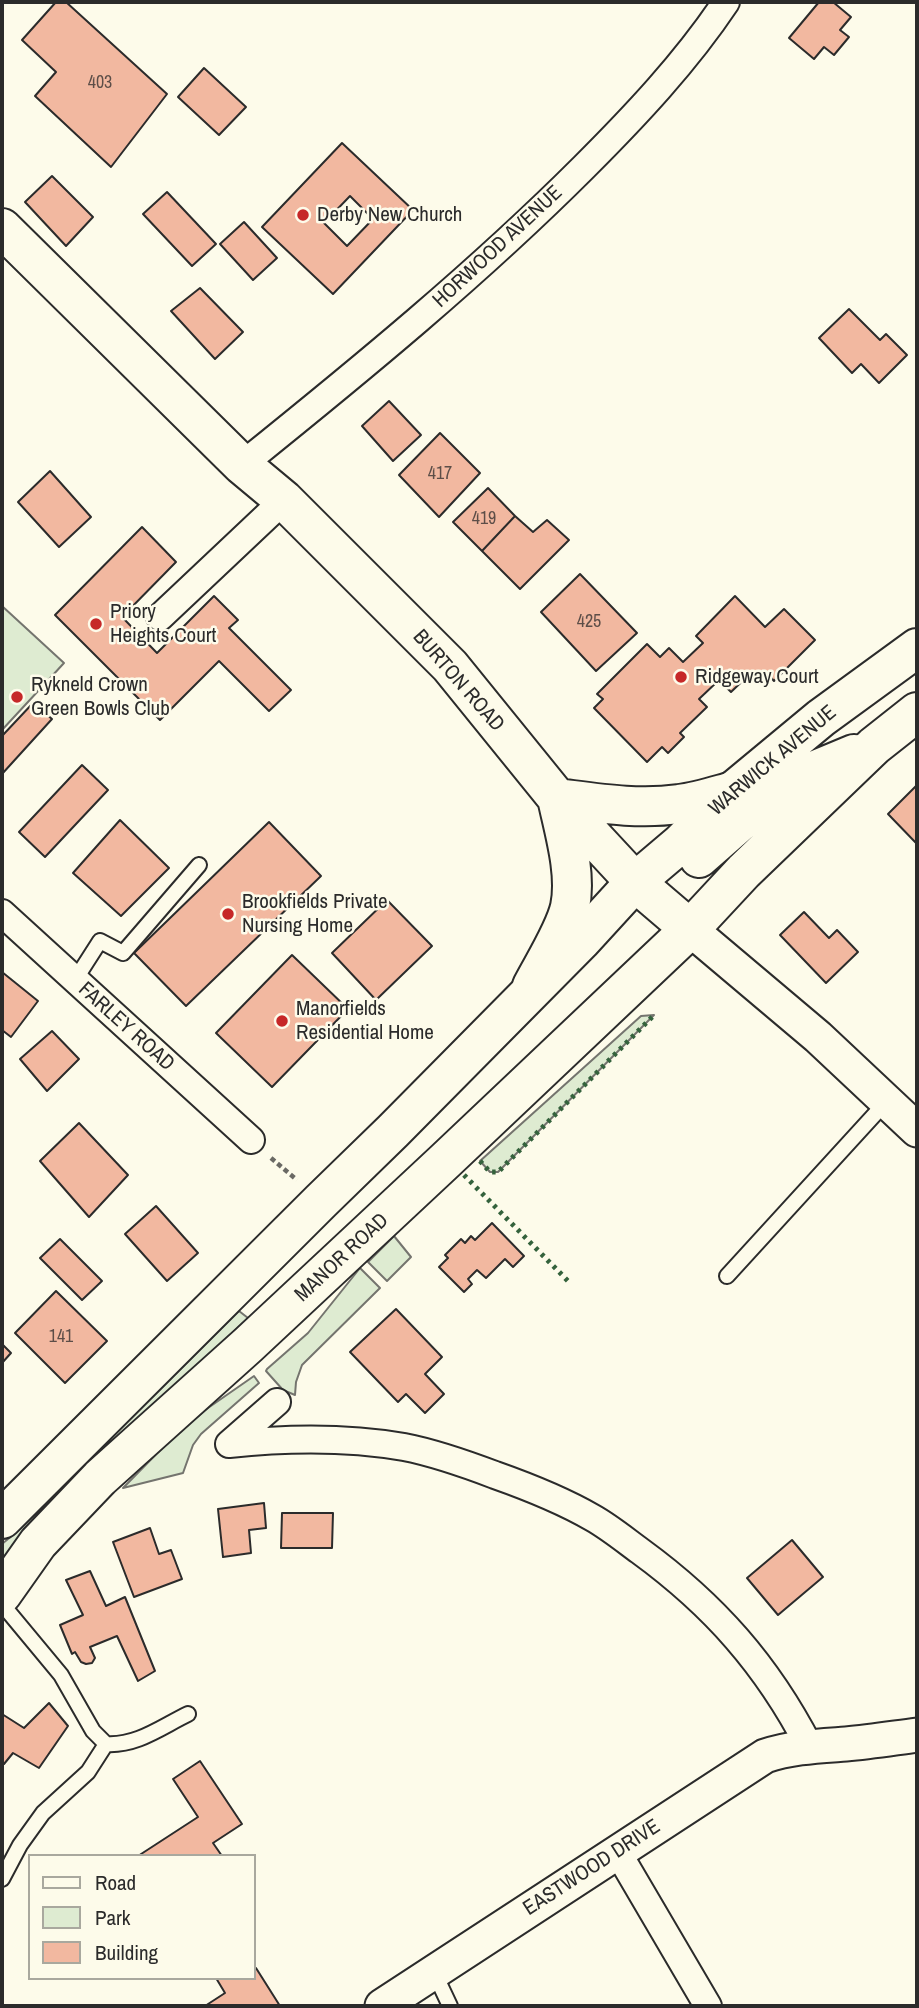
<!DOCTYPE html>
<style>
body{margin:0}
#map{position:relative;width:919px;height:2008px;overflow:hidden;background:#fdfbea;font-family:"Archivo Narrow",sans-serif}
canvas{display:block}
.frame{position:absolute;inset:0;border:4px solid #2b2b2b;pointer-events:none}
.legend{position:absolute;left:28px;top:1854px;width:228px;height:126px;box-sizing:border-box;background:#fdfbea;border:2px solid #a9a89e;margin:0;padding:9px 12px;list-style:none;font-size:21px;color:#2b2b2b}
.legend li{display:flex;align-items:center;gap:14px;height:35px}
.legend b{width:35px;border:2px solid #a9a89e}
</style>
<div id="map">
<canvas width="919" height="2008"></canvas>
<div class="frame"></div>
<ul class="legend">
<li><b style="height:9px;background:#fdfbea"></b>Road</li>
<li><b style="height:19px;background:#deebd1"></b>Park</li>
<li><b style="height:19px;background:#f2b8a0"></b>Building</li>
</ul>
</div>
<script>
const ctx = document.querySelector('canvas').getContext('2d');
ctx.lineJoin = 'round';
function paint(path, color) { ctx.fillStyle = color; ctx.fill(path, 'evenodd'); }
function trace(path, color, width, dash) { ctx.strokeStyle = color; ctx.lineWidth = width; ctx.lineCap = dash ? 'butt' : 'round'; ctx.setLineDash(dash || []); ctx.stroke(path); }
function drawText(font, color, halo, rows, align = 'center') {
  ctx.font = font + ' "Archivo Narrow",sans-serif'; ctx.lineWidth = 5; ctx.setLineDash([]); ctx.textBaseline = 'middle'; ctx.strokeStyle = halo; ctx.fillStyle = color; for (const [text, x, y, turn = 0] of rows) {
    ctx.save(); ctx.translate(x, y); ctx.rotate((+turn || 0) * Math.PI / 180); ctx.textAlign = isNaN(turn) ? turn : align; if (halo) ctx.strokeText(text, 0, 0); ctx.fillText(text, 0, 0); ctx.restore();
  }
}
const green = new Path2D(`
 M2,606L64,663L2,730Z
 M654,1015L498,1172H490L480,1161L641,1016Z
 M394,1236L411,1257L387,1281L368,1262Z
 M360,1268L380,1288L302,1365L296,1382L295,1395L283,1390L266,1371L267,1369L308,1333Z
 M239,1311L248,1318L25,1530L2,1561V1544L20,1529Z
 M254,1376L259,1383L201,1434L193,1445L183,1473L123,1488L174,1436L208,1408Z`);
paint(green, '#deebd1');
trace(green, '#74746e', 2);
const building = new Path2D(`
 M56,2H66L167,94L111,167L35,96L56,72L22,40Z
 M819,2H833L851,17L840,30L849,37L834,55L824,47L814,59L789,38Z
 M204,68L246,107L219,135L178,97Z
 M342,143L413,210L333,294L262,227ZM350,196L373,219L347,246L324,223Z
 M52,176L93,217L66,246L25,202Z
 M167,192L216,244L192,266L143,214Z
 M244,222L277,258L253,280L220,244Z
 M200,288L243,332L215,359L171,311Z
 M849,309L880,340L886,334L907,355L879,383L861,364L852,373L819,338Z
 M389,401L421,435L393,461L362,426Z
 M440,433L480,473L439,517L399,475Z
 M50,471L91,517L59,547L18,502Z
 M488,488L515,516L482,551L453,522Z
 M515,516L533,532L547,520L569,540L520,589L482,551Z
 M142,527L176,562L122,617L157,653L214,596L238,620L229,628L291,690L269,711L219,661L160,720L55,615Z
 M580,574L637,633L596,671L541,612Z
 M735,596L765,627L784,609L815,640L774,681L767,673L761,680L753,671L731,692L719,680L699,699L707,707L680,733L684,737L668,753L662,747L647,762L594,708L603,699L597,694L647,644L660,657L669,648L683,662L703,643L696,636Z
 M33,703L52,719L2,774V736Z
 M82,765L108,790L45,857L19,832Z
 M917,785V844L888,814Z
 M120,820L169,868L121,916L73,873Z
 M269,822L321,876L186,1006L134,953Z
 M387,900L432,946L376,1000L332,953Z
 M804,912L829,938L837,930L858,952L826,983L780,935Z
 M292,955L348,1009L272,1087L216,1033Z
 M2,972L38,1001L11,1037L2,1030Z
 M52,1031L79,1059L47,1091L20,1059Z
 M79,1123L128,1175L89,1217L40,1161Z
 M156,1206L198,1253L167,1281L125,1234Z
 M492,1223L524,1256L513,1267L505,1259L486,1278L477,1270L468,1279L472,1284L464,1292L439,1267L448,1258L445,1255L461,1239L465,1243L471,1236L475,1240Z
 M60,1239L102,1281L82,1300L40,1258Z
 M56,1291L107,1341L65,1383L15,1333Z
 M396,1309L442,1357L425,1374L444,1394L425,1413L406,1394L398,1402L350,1352Z
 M2,1344L11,1353L2,1363Z
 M264,1503L266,1528L249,1530L251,1553L223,1557L218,1509Z
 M282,1513H333L332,1548H281Z
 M150,1528L159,1554L171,1550L182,1579L134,1597L113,1542Z
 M792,1540L823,1577L778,1615L747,1578Z
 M90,1571L106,1606L125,1597L155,1671L138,1681L117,1636L90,1647L95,1658L92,1663L86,1664L81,1662L75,1652L72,1654L60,1625L83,1615L66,1580Z
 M49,1703L68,1726L39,1768L13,1753L4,1764L2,1763V1714L24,1728Z
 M200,1761L242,1824L213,1843L222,1856H138L198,1817L173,1779Z
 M256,1968L280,2006H205L225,1993L216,1978H254V1969Z`);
paint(building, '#f2b8a0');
trace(building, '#2b2b2b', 2);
const service = new Path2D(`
 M75,980L100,941L123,953L199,865
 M727,1276L887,1101
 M2,1604L61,1675L93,1731L106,1744C137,1746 161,1727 188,1714
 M2,1879L20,1845L43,1813L88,1772L106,1744
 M434,1972L450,2006`);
const minor = new Path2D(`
 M242,465C360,370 477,274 584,167C635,116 686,62 726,2
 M160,617L284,500
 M2,913L251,1140
 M277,1402L229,1444C286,1438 347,1437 404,1447C435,1453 466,1464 495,1475C529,1487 562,1500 593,1518C609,1527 625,1540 640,1551C714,1605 767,1665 809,1746
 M617,1851L708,2006`);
const tertiary = new Path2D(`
 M690,929L818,1037L917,1130
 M382,2006L765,1756C791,1747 819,1746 846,1744C870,1742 894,1738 917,1735`);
const primary = new Path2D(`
 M2,228L242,465L284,500L450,666L557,798L635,882L690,929
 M557,798C597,803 638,810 679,804C697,802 715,796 733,791
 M532,986C544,963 565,930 570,907C577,873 564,831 557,798`);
const trunk = new Path2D(`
 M699,858L772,794L794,779L854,754
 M2,1519L321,1201L393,1131L581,941L635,882L681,843L733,791L821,718L917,648
 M2,1594L38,1543L100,1478L248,1345L445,1161L690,929L744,871L874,746L917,712`);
trace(service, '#2b2b2b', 18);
trace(minor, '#2b2b2b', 30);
trace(tertiary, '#2b2b2b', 37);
trace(primary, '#2b2b2b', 42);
trace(trunk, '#2b2b2b', 42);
trace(new Path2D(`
 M271,1158L297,1180`), '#6a6964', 4.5, [5, 3.5]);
trace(service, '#fdfbea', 14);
trace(minor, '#fdfbea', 26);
trace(tertiary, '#fdfbea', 33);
trace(primary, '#fdfbea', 38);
trace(trunk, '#fdfbea', 38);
trace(new Path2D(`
 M480,1161L490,1172H498L654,1015
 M464,1175L568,1281`), '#34623c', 5, [3.5, 5]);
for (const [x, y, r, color] of [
 [303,215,7,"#c62828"],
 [96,624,7,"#c62828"],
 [681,677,7,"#c62828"],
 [17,697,7,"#c62828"],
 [228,914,7,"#c62828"],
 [282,1021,7,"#c62828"]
]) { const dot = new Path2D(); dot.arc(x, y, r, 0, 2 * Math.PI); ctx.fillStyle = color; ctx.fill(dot); trace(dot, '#fdfbea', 2.5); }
drawText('18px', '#5d4e48', null, [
 ["403",100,83],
 ["417",440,474],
 ["419",484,519],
 ["425",589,622],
 ["141",61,1337]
]);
drawText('21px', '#2b2b2b', '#fdfbea', [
 ["Derby New Church",317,215],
 ["Priory",110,612],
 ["Heights Court",110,636],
 ["Ridgeway Court",695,677],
 ["Rykneld Crown",31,685],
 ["Green Bowls Club",31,709],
 ["Brookfields Private",242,902],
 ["Nursing Home",242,926],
 ["Manorfields",296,1009],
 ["Residential Home",296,1033]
], 'left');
drawText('21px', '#2b2b2b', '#fdfbea', [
 ["HORWOOD AVENUE",498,247,-43],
 ["BURTON ROAD",458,681,49],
 ["WARWICK AVENUE",773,761,-40],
 ["FARLEY ROAD",126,1027,42],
 ["MANOR ROAD",342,1258,-43],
 ["EASTWOOD DRIVE",592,1868,-33]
]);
</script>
